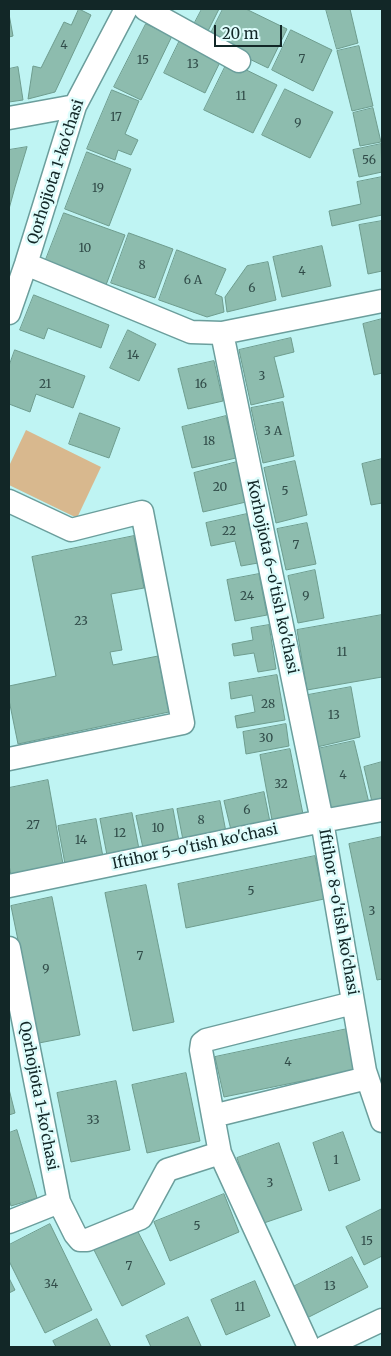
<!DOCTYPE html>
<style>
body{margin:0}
#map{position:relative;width:391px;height:1356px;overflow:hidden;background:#bff4f3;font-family:Merriweather,serif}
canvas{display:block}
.frame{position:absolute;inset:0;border:10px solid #122727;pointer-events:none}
.scale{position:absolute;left:214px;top:25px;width:68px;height:22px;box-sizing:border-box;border:2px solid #122727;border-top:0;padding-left:6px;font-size:15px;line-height:18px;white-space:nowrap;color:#122727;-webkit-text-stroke:4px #defdfc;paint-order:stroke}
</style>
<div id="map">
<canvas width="391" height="1356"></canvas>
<div class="frame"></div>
<div class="scale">20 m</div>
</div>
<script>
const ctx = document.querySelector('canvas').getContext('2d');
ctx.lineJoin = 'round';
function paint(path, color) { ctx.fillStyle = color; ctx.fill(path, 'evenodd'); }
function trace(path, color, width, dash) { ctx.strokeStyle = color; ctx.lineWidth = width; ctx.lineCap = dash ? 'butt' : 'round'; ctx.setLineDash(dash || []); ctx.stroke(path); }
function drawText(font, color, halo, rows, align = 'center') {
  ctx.font = font + ' Merriweather,serif'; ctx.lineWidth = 5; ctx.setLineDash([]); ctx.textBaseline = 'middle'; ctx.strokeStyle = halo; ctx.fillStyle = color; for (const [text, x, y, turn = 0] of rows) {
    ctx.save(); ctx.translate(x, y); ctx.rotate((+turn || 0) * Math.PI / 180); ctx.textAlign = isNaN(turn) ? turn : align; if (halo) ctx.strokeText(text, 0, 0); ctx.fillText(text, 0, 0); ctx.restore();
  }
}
paint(new Path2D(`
 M26,430L101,467L77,518L9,485V466Z`), '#d8b88e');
const building = new Path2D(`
 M79,9L91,15L55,92L28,99L33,66L41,68L64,22L71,25Z
 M202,9H219L205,37L191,30Z
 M223,9H246L287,29L268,68L208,39Z
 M326,9H350L358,43L337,49Z
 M9,14L13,36L9,37Z
 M146,24L172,36L141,100L114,87Z
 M291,30L332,50L313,91L272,70Z
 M181,38L222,58L205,93L164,73Z
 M359,46L373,106L352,111L337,51Z
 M228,61L277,85L253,133L204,110Z
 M18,67L23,100L9,102V69Z
 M285,89L333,112L310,158L262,135Z
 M112,90L139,101L125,134L138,140L131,155L118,150L115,160L87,149Z
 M373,108L381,142L360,146L353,113Z
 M381,144L382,172L359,177L353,150Z
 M27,147L15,187L9,209V150Z
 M87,152L131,169L109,226L65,209Z
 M382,177V215L332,226L329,211L361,204L357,182Z
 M64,213L125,235L106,285L45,262Z
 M382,221V271L368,274L359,225Z
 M129,233L173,249L155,298L111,283Z
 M322,246L331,286L282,297L273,257Z
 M177,250L226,269L215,294L222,297L224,312L207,317L159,300Z
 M268,262L276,300L227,312L225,297L247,266Z
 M34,295L109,325L101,348L48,328L44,339L20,330Z
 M382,319V373L374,375L363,324Z
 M128,330L156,344L139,381L110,368Z
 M291,338L294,352L274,357L284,397L251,405L239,350Z
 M15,350L85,376L73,408L36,394L30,412L9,404V366Z
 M214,361L223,401L188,409L178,369Z
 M283,402L294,456L263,463L251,408Z
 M80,413L120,428L109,458L69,444Z
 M226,416L236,458L192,468L182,427Z
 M382,459V503L371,505L362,464Z
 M295,461L307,515L276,523L264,468Z
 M237,462L246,502L203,512L194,473Z
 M247,514L258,563L241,566L235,541L211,546L206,523Z
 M307,523L316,564L286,570L277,529Z
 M134,536L144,588L111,594L122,650L110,652L113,665L158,656L169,712L18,744L9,700V686L56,676L32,557Z
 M315,570L324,618L298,623L288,576Z
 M259,574L267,615L235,621L227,580Z
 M382,615V677L307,690L297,630Z
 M269,625L276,669L258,672L254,653L234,656L232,644L253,640L251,628Z
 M277,675L285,720L237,728L235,716L255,712L252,695L231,699L229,683Z
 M351,687L360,737L317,747L308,695Z
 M286,724L289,746L246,754L243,732Z
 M354,741L369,803L332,811L317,749Z
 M290,749L303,814L272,820L260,755Z
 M382,762V799L372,802L364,767Z
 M48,780L63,864L11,875L9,865V788Z
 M264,792L270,822L231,830L224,801Z
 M220,801L226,832L183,840L177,809Z
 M173,809L179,841L143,848L136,816Z
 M132,813L139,849L107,855L100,819Z
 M96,819L103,857L65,864L58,826Z
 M382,837V979L377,980L349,844Z
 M315,856L324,899L186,928L178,884Z
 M146,885L174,1022L133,1031L105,893Z
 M52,897L80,1035L39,1043L11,906Z
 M352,1028L361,1069L224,1097L215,1057Z
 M186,1073L200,1141L147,1153L132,1085Z
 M116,1081L130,1150L71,1162L57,1093Z
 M9,1089L15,1113L9,1115Z
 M17,1130L37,1198L11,1206L9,1199V1133Z
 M343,1132L360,1180L329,1191L313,1143Z
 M279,1143L302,1210L261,1224L237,1158Z
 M224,1194L239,1232L170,1261L154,1222Z
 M382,1209V1256L364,1265L346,1227Z
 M50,1224L92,1310L45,1333L9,1261V1245Z
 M136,1228L165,1284L122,1306L94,1250Z
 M352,1257L368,1287L307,1318L291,1288Z
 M9,1278L15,1290L9,1293Z
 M255,1281L270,1316L226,1335L211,1300Z
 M188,1317L201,1346L198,1347H151L146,1336Z
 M97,1319L111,1347H56L53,1341Z`);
paint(building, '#8dbcae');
trace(building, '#6e9c8e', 1);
const minor = new Path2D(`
 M145,9L239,61
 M9,118L75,106
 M26,264L191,332L222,333L382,301
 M9,313L26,264L75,106L126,9
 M222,333L322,821L365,1071L382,1121
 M9,501L71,530L142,512L183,723L9,759
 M9,886L322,821L382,810
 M9,948L59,1202L75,1234L80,1240H87L141,1218L167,1170L220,1153L213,1116
 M353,1003L206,1040L202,1043L201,1050L213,1116L367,1078
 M220,1153L309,1347
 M9,1222L59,1202
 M325,1347L382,1320`);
trace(minor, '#6b9e9c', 25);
trace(minor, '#fff', 22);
drawText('12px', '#314c49', null, [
 ["4",64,46],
 ["7",302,60],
 ["15",143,61],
 ["13",193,65],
 ["11",241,97],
 ["17",116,118],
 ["9",298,124],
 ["56",369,161],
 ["19",98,189],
 ["10",85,249],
 ["8",142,266],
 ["4",302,272],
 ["6 A",193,281],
 ["6",252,289],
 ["14",133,356],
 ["3",262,377],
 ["21",45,385],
 ["16",201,385],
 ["3 A",273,432],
 ["18",209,442],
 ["20",220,488],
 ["5",285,492],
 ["22",229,532],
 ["7",296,546],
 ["24",247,597],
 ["9",306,597],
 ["23",81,622],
 ["11",342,653],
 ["28",268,705],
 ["13",334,716],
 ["30",266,739],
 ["4",343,776],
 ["32",281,785],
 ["6",247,811],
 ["8",201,821],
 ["27",33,826],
 ["10",158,829],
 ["12",120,834],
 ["14",81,841],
 ["5",251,892],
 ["3",372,912],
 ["7",140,957],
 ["9",46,970],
 ["4",288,1063],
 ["33",93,1121],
 ["1",336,1161],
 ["3",270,1184],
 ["5",197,1227],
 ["15",367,1242],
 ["7",129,1267],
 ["34",51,1285],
 ["13",330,1287],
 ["11",240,1308]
]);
drawText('15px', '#122727', '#defdfc', [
 ["Qorhojiota 1-ko'chasi",56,172,-72],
 ["Korhojiota 6-o'tish ko'chasi",272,577,78],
 ["Iftihor 5-o'tish ko'chasi",195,847,-12],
 ["Iftihor 8-o'tish ko'chasi",338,912,80],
 ["Qorhojiota 1-ko'chasi",38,1096,79]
]);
</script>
